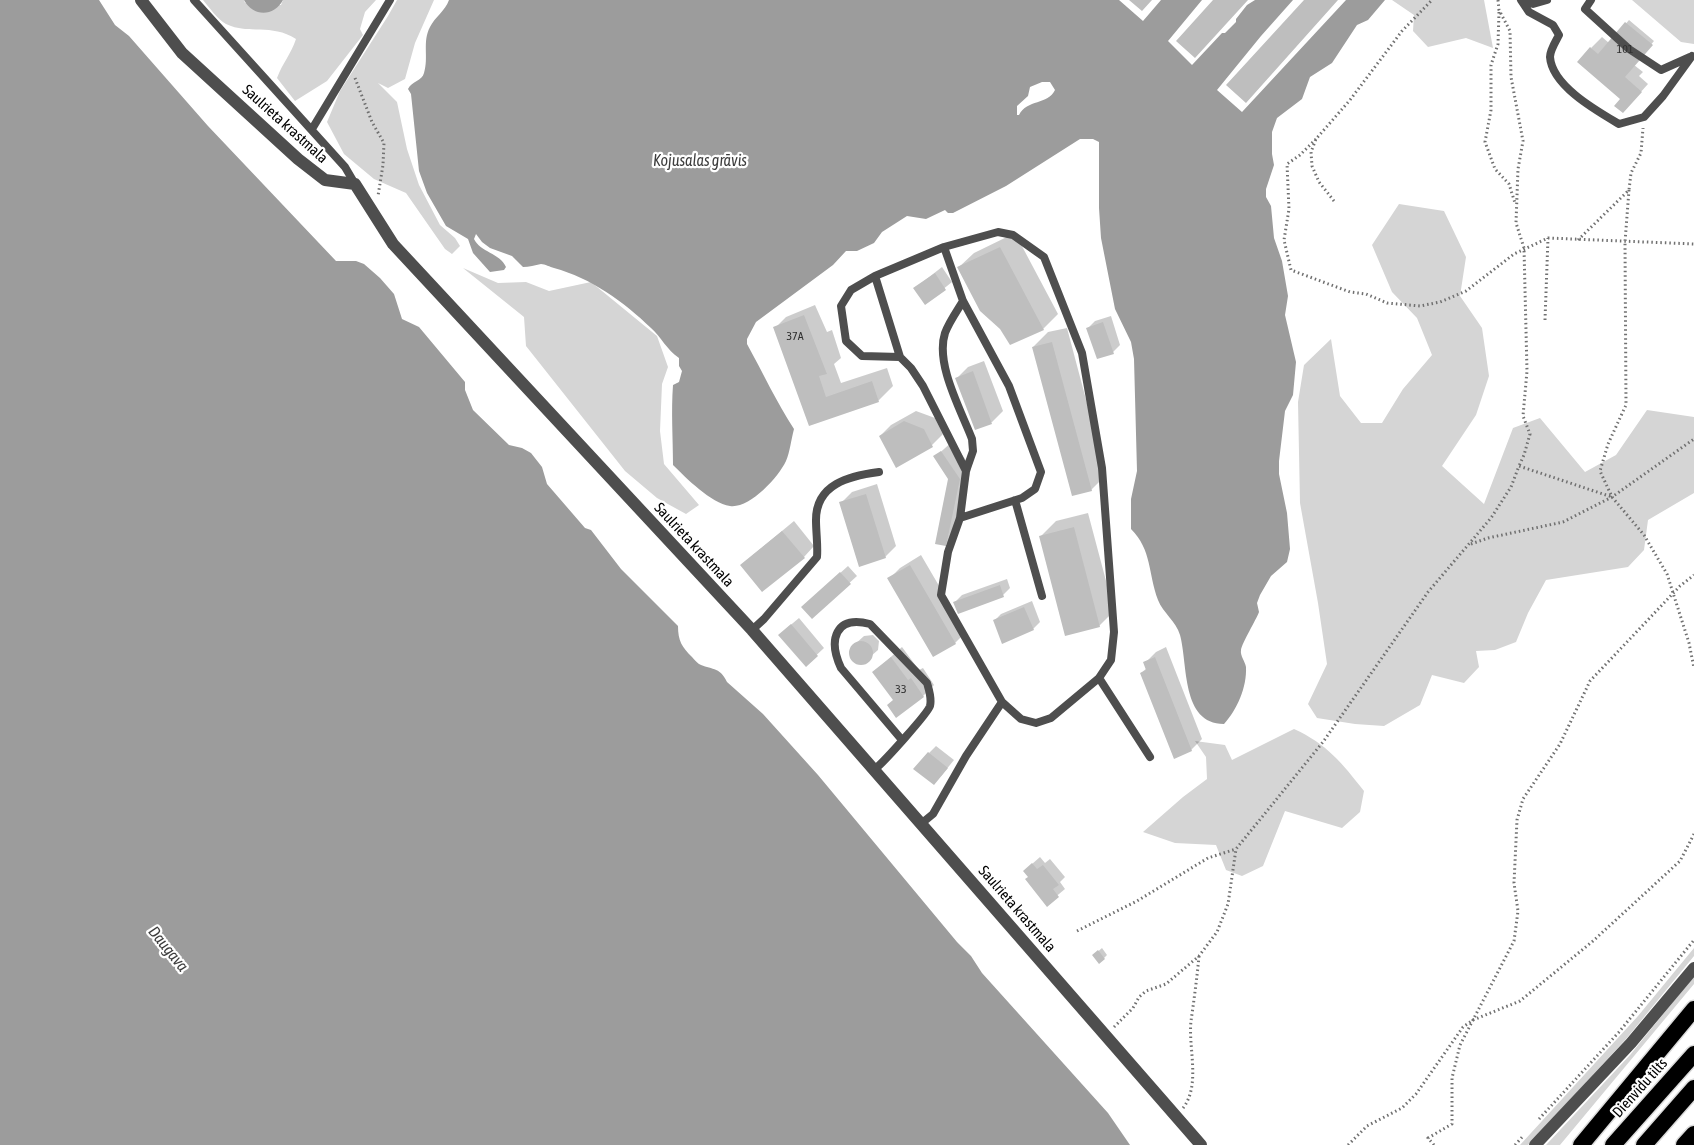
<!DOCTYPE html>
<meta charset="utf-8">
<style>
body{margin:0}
canvas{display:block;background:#fff}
</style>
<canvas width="1694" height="1145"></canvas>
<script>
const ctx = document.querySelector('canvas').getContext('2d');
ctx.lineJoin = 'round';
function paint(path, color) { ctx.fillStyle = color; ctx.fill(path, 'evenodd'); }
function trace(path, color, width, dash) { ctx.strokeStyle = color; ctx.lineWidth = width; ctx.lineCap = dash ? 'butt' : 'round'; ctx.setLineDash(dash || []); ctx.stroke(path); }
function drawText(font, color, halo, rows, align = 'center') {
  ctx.font = font + ' "Asap Condensed",sans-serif'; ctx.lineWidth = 4.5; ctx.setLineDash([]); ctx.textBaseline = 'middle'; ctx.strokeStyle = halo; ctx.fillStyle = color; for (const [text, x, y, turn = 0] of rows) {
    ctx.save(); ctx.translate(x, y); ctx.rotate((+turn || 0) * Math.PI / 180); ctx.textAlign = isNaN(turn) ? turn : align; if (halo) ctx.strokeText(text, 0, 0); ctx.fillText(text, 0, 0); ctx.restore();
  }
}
paint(new Path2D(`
 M203,0H244L245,3L281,5L283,0H376L365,12L360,29L363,35L327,81L295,101L277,78C282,64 291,54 296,39C271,23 249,35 226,24C218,20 209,7 203,0Z
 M397,0H434L415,43L405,79L388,88L378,83L397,102L407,149L419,185L440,225L455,238L460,246L452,254L445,249L406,193L374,179L344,154L327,122L340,91L388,16Z
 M1392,0H1484L1493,48L1466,38L1428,47L1413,31L1414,15Z
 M1632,0H1694V44L1681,42Z
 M1399,204L1444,211L1466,257L1460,296L1482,328L1489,376L1476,415L1442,466L1484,504L1513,428L1540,418L1585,472L1616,455L1647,410L1694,417V493L1648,520L1644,550L1628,567L1546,580L1528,613L1516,642L1495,650L1476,651L1479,667L1464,683L1432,675L1420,705L1384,726L1355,724L1317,718L1308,704L1327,664L1318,603L1300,503L1298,402L1304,365L1331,339L1340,396L1361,423H1382L1403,389L1432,355L1417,318L1392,292L1372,245Z
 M463,268L498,283L526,282L549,291L591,282L657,336L668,367L662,384L660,431L664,464L699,505L686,514L657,498L625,471L526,346L524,317Z
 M1294,729C1327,744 1342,763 1364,791L1360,812L1342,828L1285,811L1263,866L1242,876L1226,870L1216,845L1175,843L1143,832L1183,797L1207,779L1206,757L1195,741L1225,745L1232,760Z
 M1694,948V956L1626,1039L1528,1145H1520L1638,1016Z
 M1694,976V984L1560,1145H1546L1630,1055Z`), '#d5d5d5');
paint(new Path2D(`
 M0,0H99L115,25L129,36L208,126L336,261H356L364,264L380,278L394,294L402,319L419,327L465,382V390L473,410L509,445L522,448L531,453L542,467L547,484L585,528L591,530L621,569L678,626C678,641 682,647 692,657C694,659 696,662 699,664C710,670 720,666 727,682L763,714L818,775L957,942L971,956L982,973L1108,1113L1130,1145H0Z
 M244,0H283C274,17 253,17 244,0Z
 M449,0H1119L1143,21L1161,0H1202L1168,41L1192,65L1222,33H1225L1236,22V19L1247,5L1255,0H1293L1261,36L1217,90L1242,112L1346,0H1385L1368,20L1357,25L1332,63L1310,77L1302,99L1277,118L1272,132V154L1274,165L1266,189V197L1271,206L1274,238L1282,261L1288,296L1285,315L1296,362L1293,395L1285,411L1279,461V474L1287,513L1290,549L1287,562L1271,576L1260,595L1257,603L1259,612C1256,620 1242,643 1241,650C1240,656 1245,661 1246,667C1247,687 1237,710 1224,724C1181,724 1188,664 1180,635C1176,621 1163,613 1158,600C1148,573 1152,550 1131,529V499L1137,471L1134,359L1131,342L1115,309L1101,238L1099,208V142L1093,139H1080L1006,186L953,213H948L945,210L926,219L907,216L882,232L874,243L857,251H846L833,265L756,322L747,339V344C763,373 777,403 794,429C791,440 790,452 786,461C778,478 749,509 730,506C711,503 686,478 673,465C673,438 671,412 673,385L679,382L682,371L679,366V358C667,350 661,337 651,328C624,302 591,278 554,268C550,267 545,264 541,264C535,265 529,267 523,267L512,256L490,248L482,242L476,234L474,239C480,252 500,253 506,267L504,270L490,272L473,253L468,239L446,226L427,193L419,171L411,94L408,89C412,81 422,81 424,73C429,57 422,42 430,27C435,17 445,11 449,0ZM1042,82H1050L1055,90C1048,105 1027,99 1019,115H1017V106L1028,96L1030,87Z`), '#9c9c9c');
paint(new Path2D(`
 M1629,20L1654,41L1634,65L1643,72L1639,76L1648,84L1630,104L1626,94L1591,48L1602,37L1609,43Z
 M1015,233L1058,314L1043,329L1011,343L959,267L974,253Z
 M942,267L952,282L926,303L915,288Z
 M815,305L827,332L832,330L841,358L834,364L841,383L887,368L893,386L878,401L810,424L775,328L786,317Z
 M1111,316L1120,345L1113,352L1088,328L1095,321Z
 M1067,328L1106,475L1091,490L1033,347L1048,332Z
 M984,361L1003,411L992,422L976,429L957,378L968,367Z
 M916,411L935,418L943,434L932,445L880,436L891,425Z
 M953,441L971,468L957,533L946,544L950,479L935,457Z
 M877,484L896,546L885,557L841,503L852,492Z
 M1088,513L1114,611L1099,626L1041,536L1056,521Z
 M794,521L814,546L804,557L753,555Z
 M921,555L966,632L955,643L889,579L900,568Z
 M848,566L857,576L812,617L810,600Z
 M1007,579L1010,588L1003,595L955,602L962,595Z
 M1032,601L1040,622L1033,629L994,621L1001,614Z
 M799,618L824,648L806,665L787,628Z
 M873,635L879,641L878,650L863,663L855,662L850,654L853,646L864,636Z
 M902,647L919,670L923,668L934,685L923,696L895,700L874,672Z
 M1166,647L1202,739L1191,750L1141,673L1147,668L1145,663L1156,652Z
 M936,746L954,760L941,776L929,753Z
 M1040,857L1045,863L1050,859L1065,877L1060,882L1065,889L1047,904L1032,864Z
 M1102,948L1107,955L1104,958L1094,955Z`), '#0003');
paint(new Path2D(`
 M1129,0H1152L1142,11Z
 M1213,0H1248L1195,58L1176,41Z
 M1304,0H1338L1246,103L1226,85Z
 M1625,22L1653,45L1625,77L1642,92L1623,113L1614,106L1620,99L1577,62L1590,47L1598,54Z
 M1000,247L1044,330L1010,345L1000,329L980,311L957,267Z
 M935,273L946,290L925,305L913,288Z
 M804,315L827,374L819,376L826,397L872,381L879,402L809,426L773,327Z
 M1103,322L1114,354L1097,359L1086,328Z
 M1052,342L1092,491L1072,496L1032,347Z
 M973,371L992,424L975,430L955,378Z
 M904,421L924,429L933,447L896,468L879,436Z
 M941,451L960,479L946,546L935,544L948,479L933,456Z
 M866,494L886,558L859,567L839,502Z
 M1074,527L1100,627L1065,636L1039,536Z
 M782,531L805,558L762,592L740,565Z
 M910,565L956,644L933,657L887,578Z
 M840,572L851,584L812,619L801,607Z
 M1000,585L1004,597L958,614L953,602Z
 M1024,607L1034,630L1002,644L993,620Z
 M791,624L818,656L806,667L778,635Z
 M849 653a12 12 0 1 1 24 0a12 12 0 1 1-24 0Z
 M891,657L908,680L911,678L924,697L896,718L887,705L893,700L872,672Z
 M1155,657L1192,751L1174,759L1140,673L1146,670L1143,662Z
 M928,752L948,768L934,785L913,769Z
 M1032,863L1037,869L1043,865L1059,885L1053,889L1059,897L1047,907L1025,879L1028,877L1023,871Z
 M1098,950L1105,959L1099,964L1092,955Z`), '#bebebe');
const trunk = new Path2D(`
 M1581,1145L1694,1009
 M1613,1145L1694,1054
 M1644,1145L1694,1088
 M1684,1145L1694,1134`);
trace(trunk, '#dbdbdb', 19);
trace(new Path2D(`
 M1498,0L1499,10L1510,31L1511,77L1523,141L1518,169L1516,223L1524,248L1527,371L1523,416L1530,434L1524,455L1519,466
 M1499,12L1498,44L1491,65V110L1485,142L1495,169L1509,184L1515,203
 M355,78L372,122L384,143L383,165L378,196
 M1316,139L1300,155L1287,164L1289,209L1284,240L1291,270L1350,292L1366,294L1387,303L1420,306L1440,302L1466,291L1514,254L1548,238L1694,244
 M1629,190L1625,242L1626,405L1608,444L1600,471L1612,497L1644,535L1667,574L1689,643L1694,668
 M1334,201L1319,182L1312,166L1311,152L1316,139L1350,100L1402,31L1432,0
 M1578,240L1629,190L1631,173L1641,153L1643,128
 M1545,320L1548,238
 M1471,544L1488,538L1563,522L1612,497L1694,439
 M1077,931L1137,901L1208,858L1236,849
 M1114,1027L1133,1008L1139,997L1146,991L1166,984L1199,956L1217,932L1228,904L1236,849L1323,742L1428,592L1491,518L1511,487L1519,466L1612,497
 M1183,1108C1201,1085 1188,1048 1191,1021C1194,1000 1197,978 1199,956
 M1539,1119L1619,1032L1694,940
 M1348,1145L1367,1126L1402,1108L1416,1094L1463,1027L1473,1020L1520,1001L1593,941L1680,861L1694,834
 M1434,1145L1428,1138L1452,1124V1078L1460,1045L1514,941L1518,911L1514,883L1517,820L1523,799L1560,744L1590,681L1680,586L1694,575
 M1515,1145L1524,1135`), '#707070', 3, [1.5, 3]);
trace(new Path2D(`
 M194,0L345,167L355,184
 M1521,0L1529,12L1553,25L1559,35C1556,41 1550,50 1550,57C1552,86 1597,111 1619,124L1644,117L1663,96L1692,56
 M1525,0L1533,4L1547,0
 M1591,0L1585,9L1629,49L1661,70L1690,57
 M312,129L390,0
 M944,247L963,301L1009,386L1041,472L1035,489L1022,498L960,518
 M875,276L900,357
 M963,301C957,311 949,322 945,333C935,364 961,410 972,439L973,451L966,471
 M1015,500L1042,596
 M752,630L764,619L817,557C818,545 816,533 816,520C816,484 849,476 879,472
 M1099,678L1150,757
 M875,769C884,762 928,713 930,706C932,698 929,690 927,683L870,624C835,615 828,640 841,668L902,740
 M922,823L933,814L966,756L1002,702L941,595L948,552L960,518L966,471L923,386L911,368L900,357L862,356L846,341L841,306L851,290L875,276L944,247L998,232L1013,235L1044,257L1082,353L1102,468L1114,632L1111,660L1099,678L1051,718L1036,723L1021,719L1002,702`), '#4e4e4e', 8);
trace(new Path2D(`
 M141,0L182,53L298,159L325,180L355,184L393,244L752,630L1201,1145
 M1535,1145L1631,1043L1694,968`), '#4e4e4e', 12);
trace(trunk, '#000', 16);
drawText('12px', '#303030', null, [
 ["101",1625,49],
 ["37A",795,336],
 ["33",901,689]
]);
drawText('15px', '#000', '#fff', [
 ["Saulrieta krastmala",285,124,42],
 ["Saulrieta krastmala",694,545,47],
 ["Saulrieta krastmala",1017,909,49],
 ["Dienvidu tilts",1640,1088,-48]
]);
drawText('italic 16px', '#3d3d3d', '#fff', [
 ["Kojusalas grāvis",700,161],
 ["Daugava",168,949,51]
]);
</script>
